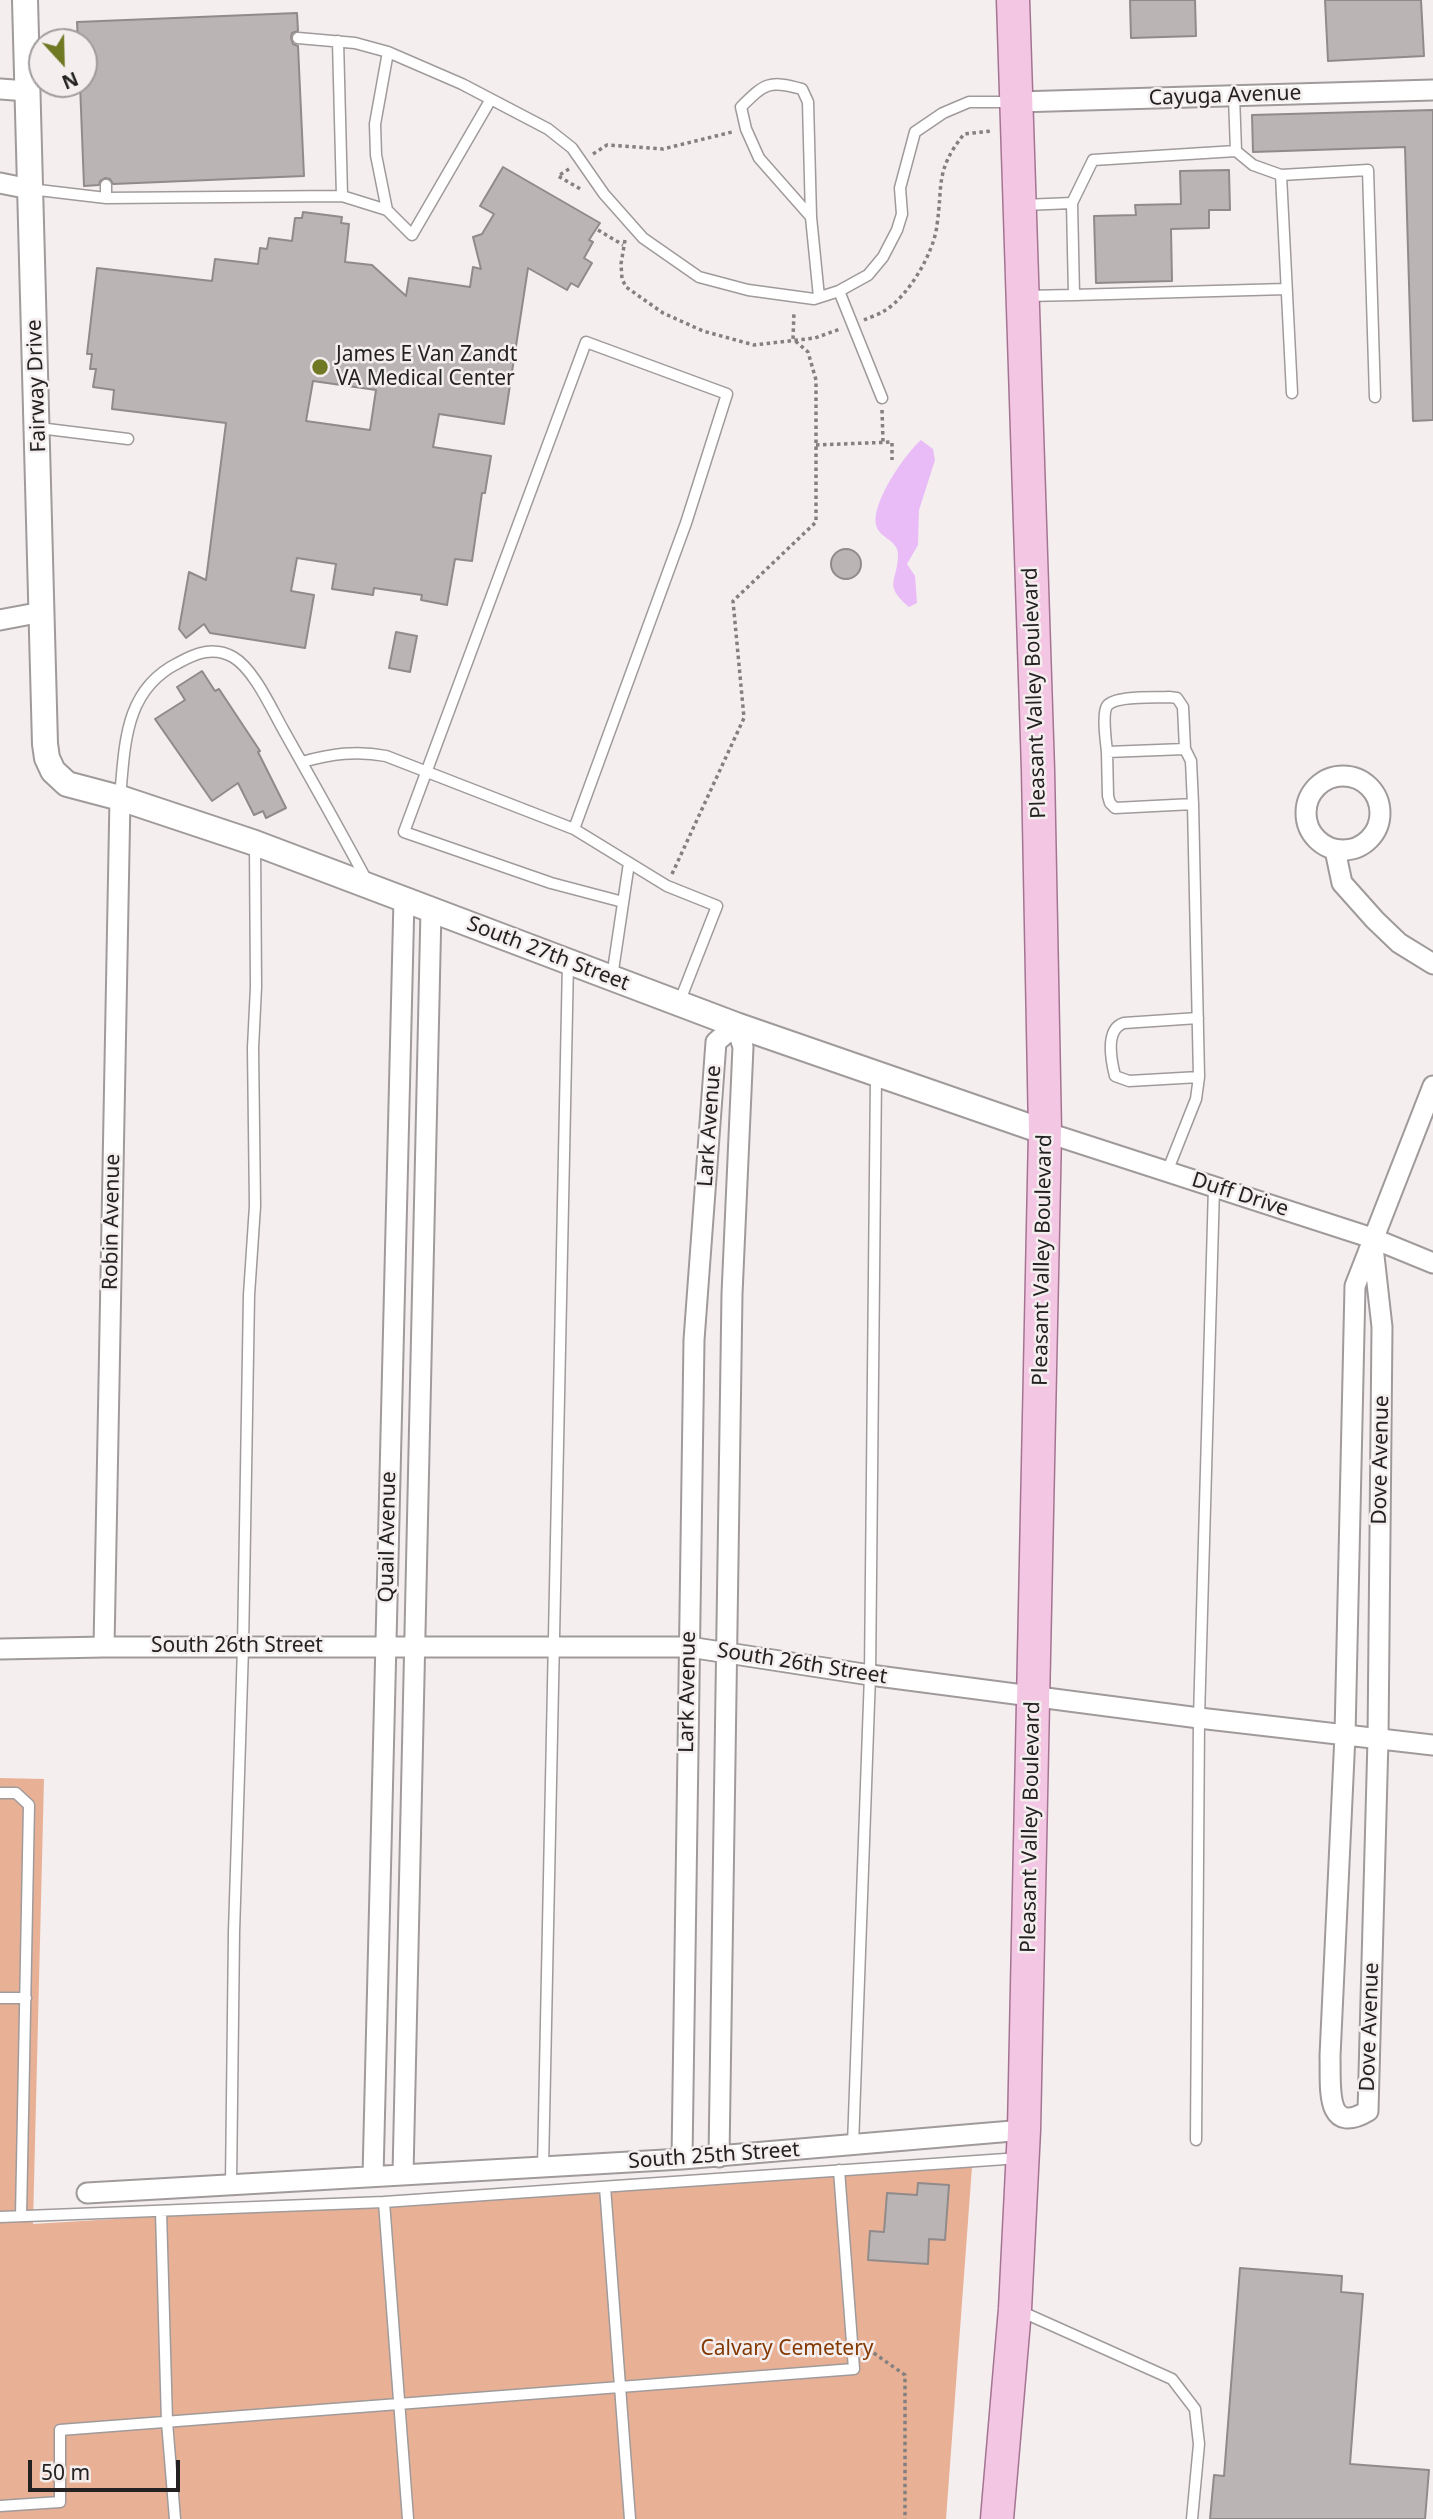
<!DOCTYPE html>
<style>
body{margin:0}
#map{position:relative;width:1433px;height:2519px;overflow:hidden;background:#f4eeef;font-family:"Noto Sans",sans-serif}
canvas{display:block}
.north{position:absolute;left:28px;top:28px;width:70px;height:70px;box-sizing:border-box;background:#f4eeef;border:2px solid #a09c9d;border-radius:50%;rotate:158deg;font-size:19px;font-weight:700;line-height:28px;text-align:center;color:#232121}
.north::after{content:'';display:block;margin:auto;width:24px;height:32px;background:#6f7924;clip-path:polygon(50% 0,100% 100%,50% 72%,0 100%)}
.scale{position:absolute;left:28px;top:2460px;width:152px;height:32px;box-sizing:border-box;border:4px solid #232121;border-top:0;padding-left:9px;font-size:21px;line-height:24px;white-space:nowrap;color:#232121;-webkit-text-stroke:5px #f4eeef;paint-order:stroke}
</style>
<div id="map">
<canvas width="1433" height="2519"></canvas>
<div class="north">N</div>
<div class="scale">50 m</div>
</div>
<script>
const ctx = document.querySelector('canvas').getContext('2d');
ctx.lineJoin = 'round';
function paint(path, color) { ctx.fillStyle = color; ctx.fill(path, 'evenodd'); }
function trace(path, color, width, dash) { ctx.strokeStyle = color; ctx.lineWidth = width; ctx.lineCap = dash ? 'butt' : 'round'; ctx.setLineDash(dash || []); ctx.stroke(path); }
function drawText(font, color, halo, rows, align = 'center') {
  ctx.font = font + ' "Noto Sans",sans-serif'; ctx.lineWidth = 5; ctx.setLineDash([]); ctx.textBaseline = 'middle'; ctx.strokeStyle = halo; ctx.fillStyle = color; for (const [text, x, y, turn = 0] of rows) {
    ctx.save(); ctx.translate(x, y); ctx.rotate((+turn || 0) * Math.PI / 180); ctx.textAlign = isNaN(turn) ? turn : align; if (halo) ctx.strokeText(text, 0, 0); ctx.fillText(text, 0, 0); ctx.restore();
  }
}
paint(new Path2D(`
 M0,1778L44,1779L33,2224L972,2167L946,2519H0Z`), '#e8b195');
paint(new Path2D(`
 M921,440L933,449L935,460L919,510L918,545L907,564L915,576L917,603L909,607C882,584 898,582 898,554C898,540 879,538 876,525C871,503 905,454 921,440Z`), '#e9bcf7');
const building = new Path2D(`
 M1130,0H1195L1196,36L1131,38Z
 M1325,0H1421L1424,56L1328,61Z
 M297,13L298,31L292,33L291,38L293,44L298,46L304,176L113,184L110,179L105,178L100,181L99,185L84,186L80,84H84V42H78L77,22Z
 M1433,110V420L1413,421L1405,147L1253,152L1252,115Z
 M503,167L600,223L589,240L593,242L584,258L592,263L578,287L571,283L567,290L528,268L504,424L439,414L433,447L491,456L485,493H482L472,561L455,559L447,605L421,600L422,595L374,588L373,595L332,589L336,564L297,558L291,591L314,595L305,648L210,633L204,624L186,638L179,629L189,572L206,580L226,423L112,409L114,390L93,387L96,369H90L92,354H87L97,268L212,281L215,259L258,264L260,248L267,249L269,238L292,241L295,218H302L303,212L342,217L341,223L349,224L345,262L372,265L406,296L409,278L470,287L473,267L481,269L473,237L482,234L494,214L480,206ZM313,381L376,390L370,430L306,421Z
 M1229,170L1230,210H1209V228L1171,229L1172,281L1096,283L1094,216L1136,215L1135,205L1181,204L1180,171Z
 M831 564a15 15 0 1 1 30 0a15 15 0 1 1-30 0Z
 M396,632L417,636L410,672L389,668Z
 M202,671L215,691L219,689L260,751L258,752L286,808L266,818L263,811L254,815L238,783L212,801L155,719L185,700L177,687Z
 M918,2183L949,2185L945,2240L929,2239L928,2264L868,2260L870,2231L884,2232L887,2193L917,2195Z
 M1240,2268L1342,2276L1341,2292L1363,2294L1350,2464L1429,2470L1425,2519H1210L1214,2475L1224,2476Z`);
paint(building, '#bab5b4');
trace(building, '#908b8a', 2);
const service = new Path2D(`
 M298,38L355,43L388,52L462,84L548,129L572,148L604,194L643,238L699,277L748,290L814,299L839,291L868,275L883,257L897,230L902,214L900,188L915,132L943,113L969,102H1013
 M338,41L342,196L387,210
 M388,52L375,124L376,155L387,210L412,235L491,99
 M1234,96L1236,151L1253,165L1281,175L1368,170L1375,397
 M1236,151L1093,160L1072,203L1074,295L1286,289
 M1281,175L1292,393
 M30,189L106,198L342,196
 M106,198V185
 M1024,205L1072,203
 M811,217L759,158L746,129L741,107C765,83 769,80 802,89L808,102L811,217L819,297
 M839,291L882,398
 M1025,296L1074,295
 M39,428L128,439
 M1107,752C1106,742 1102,714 1107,706C1115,695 1156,698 1169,697L1177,698L1183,707L1185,749
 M302,762C331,754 356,750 386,756L574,829L667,886L717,906L679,1003
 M120,797C125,745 124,690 178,663C196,653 214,646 233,657C254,669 272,710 284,731C312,781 340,830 367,881
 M574,829L686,523L727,394L586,342L404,832L551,883L623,902
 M612,977L629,863
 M1198,1018L1124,1023C1105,1029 1111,1060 1115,1076L1129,1081L1199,1077
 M1167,1172L1196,1099L1199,1077L1193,804L1191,761L1185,749L1107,752L1108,796L1110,803L1115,808L1193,804
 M0,1793H16L29,1805L21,2216
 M0,1998H26
 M1196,2140L1199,1718L1214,1187
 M853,2145L870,1675L876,1075
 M543,2167L568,962
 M231,2184L234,1932L243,1647L249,1295L255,1206L253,1048L256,987L255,845
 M605,2187L630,2519
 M161,2211L167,2422L175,2519
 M0,2217L384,2202
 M1020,2311L1172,2379L1195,2409L1199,2444L1192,2519
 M0,2506L60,2502V2430L854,2369L839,2170
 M408,2519L384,2202L1020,2158`);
const minor = new Path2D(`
 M0,89L27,91
 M1017,102L1433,90
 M0,183L30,189
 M0,620L42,612
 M1306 813a37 37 0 1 1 74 0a37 37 0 1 1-74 0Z
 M1335,850L1342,883L1375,920L1399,943L1433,964
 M1045,1132L1372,1238L1433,1263
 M1372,1238L1382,1327L1378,1739L1368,2111C1324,2137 1331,2085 1330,2056L1345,1735L1355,1286L1433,1086
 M104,1647L120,798
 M0,1649L104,1647H689L870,1675L1199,1718L1433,1745
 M682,2159L694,1340L716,1042L736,1025L743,1047L732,1294L719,2157
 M403,2174L431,909
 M373,2176L404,899
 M87,2193L682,2159L1024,2130`);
const tertiary = new Path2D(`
 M25,0L45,744L47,758L53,771L67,784L120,798L255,843L736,1025L1045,1132`);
const primary = new Path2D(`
 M997,2519L1015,2309L1024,2130L1045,1132L1038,770L1013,0`);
trace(service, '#a09a9b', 13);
trace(minor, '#a09a9b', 23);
trace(tertiary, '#a09a9b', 28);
trace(primary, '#a57493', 35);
trace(new Path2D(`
 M593,154L607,145L663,149L732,132
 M569,169L558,176L582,190
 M598,230L623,245
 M625,240L621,264L622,279L626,287L663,313L703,331L754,345L815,338L840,329
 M864,320C870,317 878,315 884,311C908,297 934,253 937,225C943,183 935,171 964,134L992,131
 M882,410L883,442
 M816,445L892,442V460
 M672,874L744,718L733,601L816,522V380L808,352L793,339L794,311
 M868,2349L905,2375V2519`), '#848080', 3.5, [3.5, 3.5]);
trace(service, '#fff', 10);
trace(minor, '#fff', 19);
trace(tertiary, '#fff', 24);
trace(primary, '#f3c7e3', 32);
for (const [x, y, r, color] of [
 [320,367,9,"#6f7924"]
]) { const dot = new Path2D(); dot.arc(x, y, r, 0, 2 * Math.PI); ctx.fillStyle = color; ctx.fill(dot); trace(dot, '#f4eeef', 2.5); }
drawText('21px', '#232121', '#f4eeef', [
 ["Cayuga Avenue",1225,96,-2],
 ["Fairway Drive",37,386,-92],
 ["Pleasant Valley Boulevard",1035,693,-92],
 ["South 27th Street",548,954,21],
 ["Lark Avenue",710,1126,-86],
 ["Duff Drive",1240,1195,18],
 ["Robin Avenue",112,1222,-89],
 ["Pleasant Valley Boulevard",1043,1260,-89],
 ["Dove Avenue",1381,1460,-89],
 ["Quail Avenue",388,1537,-89],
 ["South 26th Street",237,1646],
 ["South 26th Street",802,1664,9],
 ["Lark Avenue",688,1692,-89],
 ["Pleasant Valley Boulevard",1031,1827,-89],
 ["Dove Avenue",1370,2027,-88],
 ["South 25th Street",714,2156,-4]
]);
drawText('21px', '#232121', '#f4eeef', [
 ["James E Van Zandt",336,355],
 ["VA Medical Center",336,379]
], 'left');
drawText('21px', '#833801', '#f4eeef', [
 ["Calvary Cemetery",787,2349]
]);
</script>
